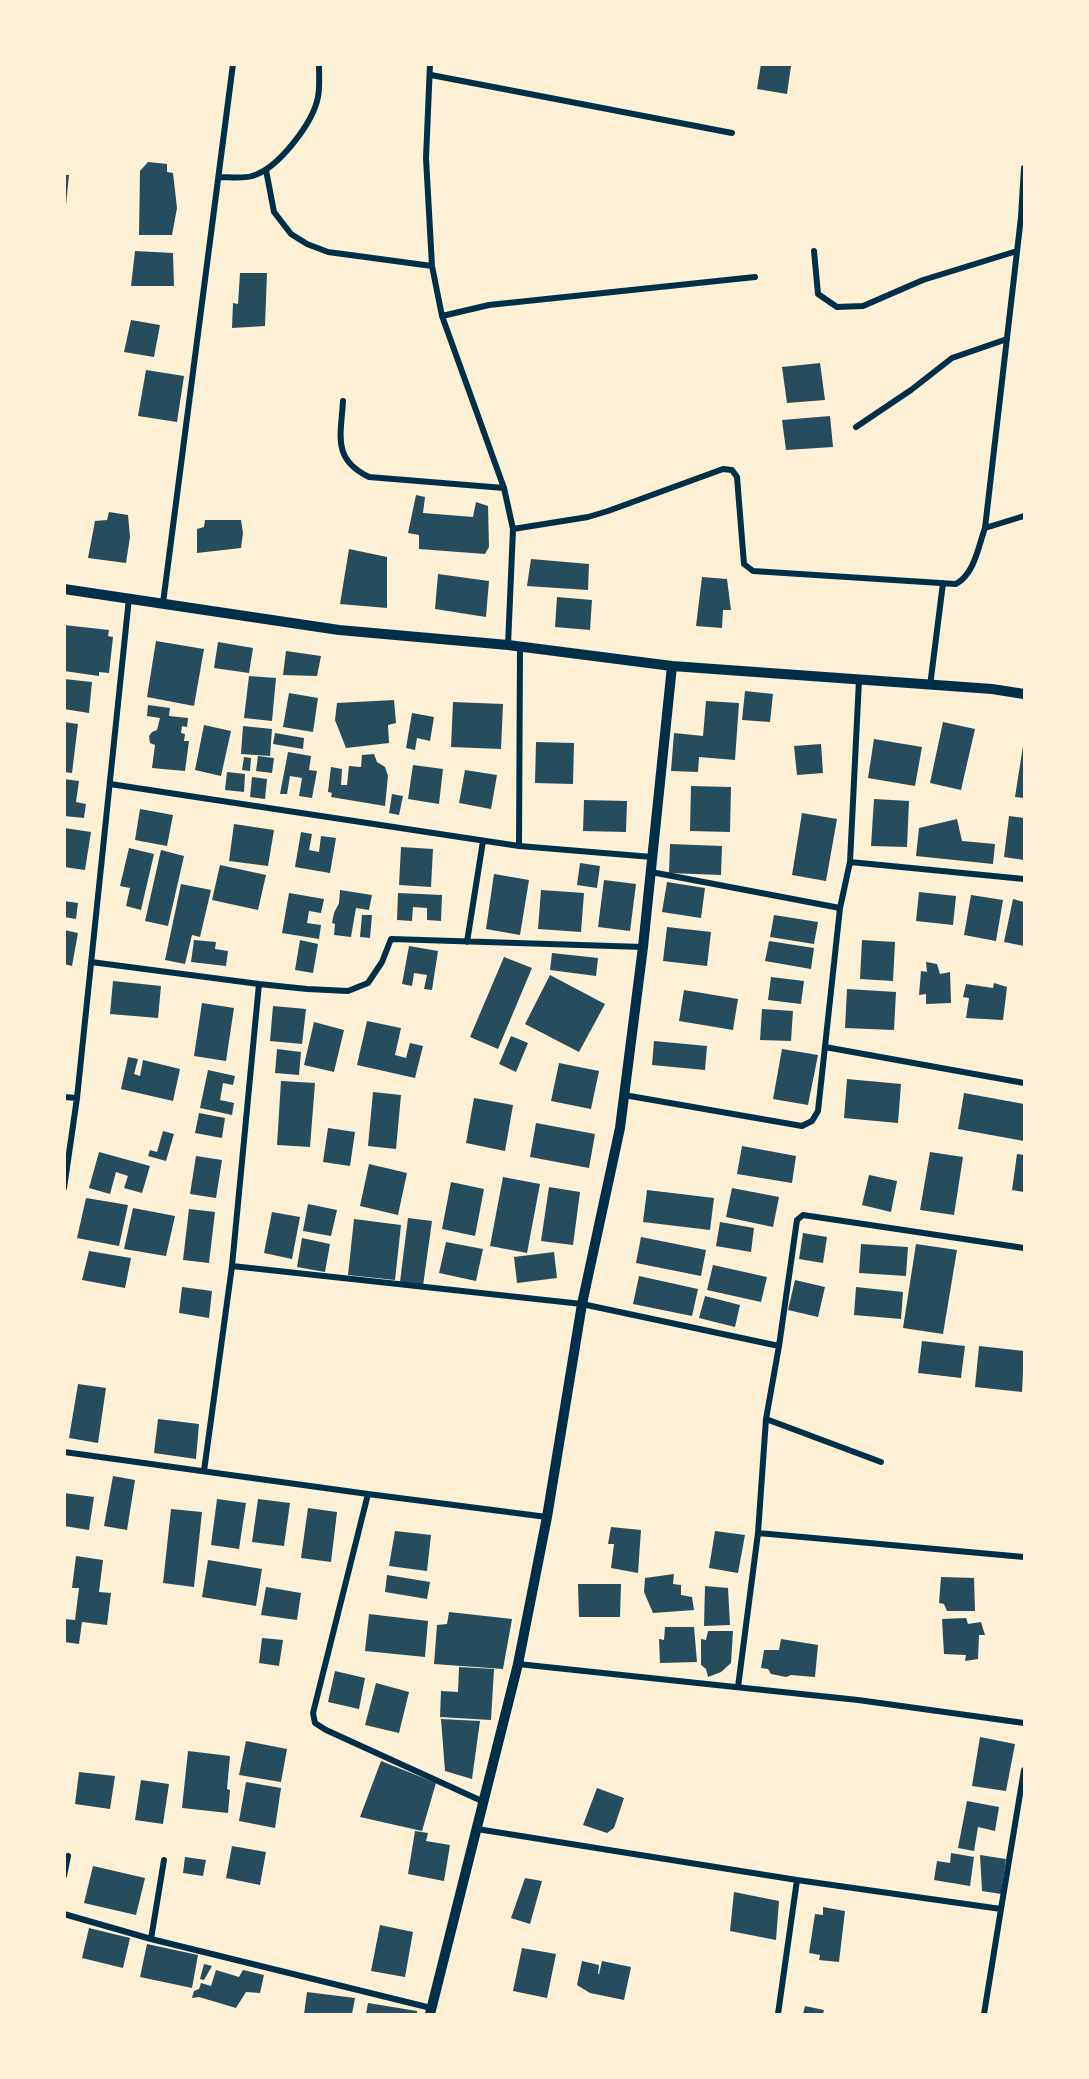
<!DOCTYPE html>
<style>
body{margin:0}
#map{position:relative;width:1089px;height:2079px;overflow:hidden;background:#fdf0d5;font-family:"Public Sans",sans-serif}
canvas{display:block}
.frame{position:absolute;inset:0;border:66px solid #fdf0d5;pointer-events:none}
</style>
<div id="map">
<canvas width="1089" height="2079"></canvas>
<div class="frame"></div>
</div>
<script>
const ctx = document.querySelector('canvas').getContext('2d');
ctx.lineJoin = 'round';
function paint(path, color) { ctx.fillStyle = color; ctx.fill(path, 'evenodd'); }
function trace(path, color, width, dash) { ctx.strokeStyle = color; ctx.lineWidth = width; ctx.lineCap = dash ? 'butt' : 'round'; ctx.setLineDash(dash || []); ctx.stroke(path); }
paint(new Path2D(`
 M761,64L791,66L787,94L757,89Z
 M148,162L167,164V172L173,173L177,208L172,235H139L140,171Z
 M64,175H69L66,205H64Z
 M135,251L173,253L174,286H131Z
 M240,273H267L265,326L232,328L233,303L238,304Z
 M131,320L160,325L154,357L124,352Z
 M820,363L825,400L787,403L782,367Z
 M146,370L184,376L177,422L138,416Z
 M830,416L833,447L786,450L782,420Z
 M416,495L425,497L423,513L473,517L476,502L488,506L489,547L485,554L419,549V535L408,533Z
 M109,512L128,515L130,537L126,563L88,558L95,521L107,520Z
 M205,520H241L243,533L241,548L197,553V529L204,527Z
 M349,549L387,557V608L340,604Z
 M531,559L589,564L588,590L527,586Z
 M438,574L489,581L486,617L435,609Z
 M702,577L727,579L731,610H723L722,628L696,626Z
 M557,597L592,600L590,630L555,627Z
 M64,625L109,630L108,636L113,637L109,673L99,672V676L64,671Z
 M156,641L204,649L194,706L147,697Z
 M218,642L253,648L249,673L214,668Z
 M286,651L321,656L317,676L283,675Z
 M249,676L276,678L272,721L244,718Z
 M64,679L92,682L89,713L64,709Z
 M745,691L773,694L770,722L742,720Z
 M289,693L318,698L313,732L283,727Z
 M394,700L396,723L388,725L389,743L346,748L335,720L337,703Z
 M706,701L739,703L735,760L699,757L698,772L671,771L674,733L703,736Z
 M453,702L503,704L501,749L451,747Z
 M148,705L170,708L169,716L188,718L187,727L182,726L181,733L185,734L184,741H189L185,771L152,768L155,745L150,743L149,736L152,732L157,730L160,718L147,716Z
 M412,713L434,717L430,741L417,738L415,750L406,748Z
 M64,722L78,724L72,773L64,772Z
 M943,722L975,729L961,790L930,783Z
 M204,725L231,731L221,776L195,770Z
 M243,726L272,729L270,756L241,754Z
 M275,733L304,738L303,749L273,744Z
 M874,739L922,747L915,786L868,778Z
 M536,742L574,743L573,784L535,783Z
 M821,744L823,773L797,775L794,746Z
 M1023,746H1024V798L1015,797Z
 M288,752L311,756L309,770L317,771L312,798L299,796L302,778L290,776L287,794H280Z
 M374,754L377,762L385,767L388,776L385,806L331,797L332,793L328,792L331,767L342,769L341,785H347L349,766L361,767L362,755Z
 M258,756L274,758L272,773L256,771Z
 M244,757L251,758L250,771L242,770Z
 M413,765L443,769L439,804L408,799Z
 M465,770L497,775L491,809L459,803Z
 M227,772L245,774L244,792L225,790Z
 M252,777L267,779L265,799L250,797Z
 M64,779L79,781L76,802L86,804L84,818L64,816Z
 M691,786L731,787L730,832L690,831Z
 M392,794L403,796L399,815L389,813Z
 M874,799L909,801L907,847L871,846Z
 M584,800L627,801L626,832L583,831Z
 M140,809L173,815L167,846L135,840Z
 M802,813L837,819L826,881L792,875Z
 M1009,816L1024,818V860L1004,857Z
 M957,819L962,841L995,844L993,864L916,856L919,828Z
 M234,824L274,830L268,866L229,861Z
 M64,828L91,832L85,870L64,867Z
 M301,832L312,834L309,850L319,852L321,836L336,838L330,873L295,867Z
 M670,844L722,846L721,875L669,873Z
 M401,847L433,849L431,887L399,885Z
 M129,848L154,854L141,910L126,906L130,888L120,886Z
 M161,850L184,856L168,926L145,921Z
 M580,863L600,866L597,888L577,885Z
 M220,865L266,875L258,910L212,900Z
 M494,874L529,880L520,935L486,929Z
 M604,880L636,884L630,931L598,927Z
 M667,882L705,888L701,918L662,912Z
 M181,884L211,890L200,937L192,935L185,964L165,960Z
 M340,890L372,895L369,910L356,908L351,937L334,935L335,924L332,923L334,913L339,903Z
 M541,890L584,893L581,932L538,929Z
 M919,892L956,896L953,925L916,921Z
 M289,893L324,899L321,913L309,911L307,923L321,925L319,939L282,933Z
 M398,893L442,895L441,921L427,920V908L413,907L412,921L397,920Z
 M971,895L1003,900L996,941L964,935Z
 M1013,899L1024,902V946L1004,942Z
 M64,901L78,903L76,919L64,917Z
 M362,915H372L370,938L360,937Z
 M774,915L818,922L814,944L770,937Z
 M667,927L711,932L707,966L663,961Z
 M64,930L78,933L72,966L64,964Z
 M194,940L216,942L215,949L228,951L226,966L191,962Z
 M300,940L318,944L313,973L295,970Z
 M862,940L895,942L893,981L860,979Z
 M769,941L814,948L811,969L765,961Z
 M409,946L438,951L432,990L424,989L427,975L414,973L412,986L402,984Z
 M552,953L598,958L596,976L550,970Z
 M504,957L532,968L498,1049L470,1037Z
 M926,962L937,964L940,974L950,972L951,1003L926,1004V994L919,995L921,971L927,972Z
 M550,975L605,1004L579,1052L525,1024Z
 M771,977L804,981L801,1004L768,1000Z
 M113,981L161,986L158,1018L110,1014Z
 M994,983L1007,987L1003,1020L966,1018L969,998L963,997L966,984L993,988Z
 M847,989L896,992L894,1030L845,1028Z
 M684,990L738,999L733,1030L679,1021Z
 M202,1003L234,1008L226,1061L194,1056Z
 M273,1006L306,1009L302,1044L270,1041Z
 M762,1009L793,1011L791,1041L760,1040Z
 M367,1021L401,1028L395,1055L406,1058L410,1043L423,1046L415,1078L357,1065Z
 M314,1022L344,1030L334,1072L304,1065Z
 M511,1036L528,1043L516,1072L499,1064Z
 M654,1041L707,1046L705,1070L652,1065Z
 M277,1049L301,1052L299,1075L275,1073Z
 M782,1049L818,1055L808,1105L773,1099Z
 M128,1057L138,1059L134,1074L140,1076L143,1060L180,1069L173,1101L121,1089Z
 M559,1063L599,1071L591,1109L551,1101Z
 M208,1070L235,1076L233,1085L223,1083L220,1100L234,1103L232,1115L200,1108Z
 M847,1079L901,1084L898,1123L844,1118Z
 M281,1081L315,1083L310,1147L277,1145Z
 M373,1092L401,1095L396,1149L368,1146Z
 M964,1093L1024,1104V1141L958,1129Z
 M474,1098L513,1105L505,1151L466,1143Z
 M199,1113L225,1118L222,1138L195,1133Z
 M536,1123L595,1134L589,1168L530,1157Z
 M328,1128L355,1132L350,1166L323,1162Z
 M163,1131L174,1134L166,1161L148,1156L150,1150L157,1152Z
 M742,1146L796,1156L792,1183L737,1174Z
 M99,1152L150,1166L142,1193L124,1188L128,1176L116,1172L110,1194L89,1188Z
 M930,1152L963,1157L954,1215L920,1210Z
 M1017,1154L1024,1155V1192L1012,1190Z
 M196,1156L222,1160L216,1198L190,1194Z
 M369,1164L407,1173L398,1215L360,1206Z
 M869,1175L897,1181L891,1212L862,1205Z
 M503,1177L540,1184L527,1253L490,1246Z
 M451,1182L484,1189L475,1236L442,1229Z
 M549,1187L580,1192L573,1245L541,1241Z
 M732,1188L779,1197L773,1227L726,1217Z
 M647,1190L714,1198L710,1230L643,1222Z
 M86,1198L128,1205L119,1246L77,1238Z
 M308,1204L337,1210L331,1236L303,1231Z
 M133,1208L175,1216L166,1256L124,1249Z
 M189,1209L215,1212L209,1263L183,1260Z
 M272,1212L300,1217L292,1259L264,1253Z
 M408,1218L432,1221L423,1286L400,1282Z
 M354,1219L401,1225L395,1280L348,1275Z
 M720,1222L754,1228L751,1252L716,1246Z
 M803,1233L827,1237L823,1263L799,1259Z
 M641,1237L706,1250L701,1276L636,1263Z
 M302,1238L330,1244L325,1272L297,1267Z
 M446,1242L483,1249L476,1281L439,1273Z
 M861,1244L908,1247L906,1276L859,1273Z
 M916,1244L957,1250L943,1334L903,1328Z
 M89,1251L131,1258L125,1288L82,1280Z
 M554,1252L557,1278L517,1283L514,1257Z
 M713,1265L767,1277L761,1302L707,1290Z
 M639,1276L698,1289L692,1316L633,1304Z
 M795,1280L825,1287L818,1317L788,1310Z
 M182,1287L212,1291L209,1318L179,1313Z
 M856,1287L903,1292L901,1319L854,1315Z
 M705,1296L740,1305L735,1327L699,1318Z
 M922,1341L965,1346L961,1378L918,1373Z
 M979,1346L1024,1351L1022,1392L975,1387Z
 M78,1384L106,1388L98,1443L69,1438Z
 M158,1419L199,1424L196,1459L154,1453Z
 M113,1476L135,1480L127,1530L104,1526Z
 M64,1493L94,1497L89,1530L64,1526Z
 M217,1499L246,1503L239,1549L211,1545Z
 M258,1499L290,1503L284,1546L252,1542Z
 M308,1508L337,1512L331,1562L301,1558Z
 M171,1509L202,1512L194,1587L163,1583Z
 M611,1527L641,1530L638,1573L611,1568L614,1544H608Z
 M395,1531L431,1535L427,1571L389,1566Z
 M715,1531L745,1535L738,1573L709,1568Z
 M76,1556L103,1560L99,1592L111,1593L107,1625L82,1622L79,1644L64,1642V1619L75,1620L79,1588H72Z
 M208,1560L262,1569L256,1606L202,1597Z
 M674,1574L673,1584L681,1585V1595L692,1597L694,1610L653,1613L644,1592L645,1578Z
 M387,1575L430,1582L427,1599L385,1592Z
 M941,1577L974,1578L975,1611H947L944,1604L939,1603Z
 M578,1584H621L620,1617H579Z
 M705,1586L728,1588L730,1625L704,1626Z
 M266,1587L301,1593L297,1620L261,1615Z
 M449,1612L512,1619L503,1669L434,1664L437,1625L447,1624Z
 M369,1614L428,1621L425,1657L365,1651Z
 M966,1618L968,1624L981,1622L985,1635H979L978,1659L965,1661L966,1655L944,1654L942,1619Z
 M665,1627H694L697,1662L660,1663L659,1639L664,1640Z
 M708,1631H733L731,1663L721,1672L708,1677L706,1669L701,1665V1639L706,1640Z
 M262,1638L283,1640L279,1666L259,1663Z
 M781,1639L818,1645L815,1677L791,1675L786,1677L771,1674L768,1669L761,1668L764,1650H779Z
 M459,1667L494,1669L491,1720L440,1717L441,1691L458,1692Z
 M335,1671L365,1678L359,1709L328,1702Z
 M376,1683L409,1692L399,1733L365,1725Z
 M441,1719L480,1721L472,1779L445,1771Z
 M980,1737L1015,1744L1006,1791L972,1786Z
 M246,1741L287,1749L281,1782L239,1775Z
 M188,1751L230,1756L227,1789L230,1790L228,1813L182,1808Z
 M381,1761L436,1783L422,1831L360,1817Z
 M79,1772L115,1776L110,1809L75,1804Z
 M141,1780L169,1784L163,1824L135,1820Z
 M246,1782L281,1788L275,1828L239,1821Z
 M597,1788L624,1798L614,1828L607,1833L583,1825Z
 M967,1801L999,1807L995,1831L978,1827L974,1851L958,1848Z
 M415,1831L428,1833L426,1841L450,1845L444,1881L408,1874Z
 M232,1846L266,1852L260,1885L226,1878Z
 M951,1853L974,1857L970,1886L934,1880L937,1861L950,1863Z
 M980,1855L1006,1859L1001,1894L982,1891Z
 M185,1857L206,1860L203,1876L183,1873Z
 M93,1866L145,1878L136,1915L84,1903Z
 M525,1878L542,1881L530,1924L511,1918Z
 M734,1892L779,1901L776,1940L730,1931Z
 M823,1907L845,1911L839,1962L819,1960L820,1955L809,1953L815,1914L823,1915Z
 M380,1925L413,1932L405,1977L371,1971Z
 M89,1928L130,1938L123,1968L82,1958Z
 M147,1944L198,1955L192,1988L140,1977Z
 M522,1948L556,1954L547,1998L513,1991Z
 M582,1961L599,1965L598,1974H599L602,1961L631,1967L624,2000L590,1993L577,1985Z
 M204,1964L212,1966L204,1980L200,1979Z
 M216,1970L239,1977L243,1970L264,1975L260,1993L246,1992L236,2008L199,1997L192,1998L194,1991L199,1989L201,1983L211,1986Z
 M307,1992L355,1998L352,2014H304Z
 M368,2003L417,2011V2014H366Z
 M805,2006L824,2010L823,2014H803Z`), '#264d5e');
trace(new Path2D(`
 M430,64L426,158L432,266L442,316L504,488L513,529L508,645
 M431,75L732,133
 M266,170L274,212L291,234L307,244L328,252L432,266
 M219,177C229,177 242,179 252,176C278,169 313,123 318,97C320,87 319,75 319,64
 M1021,217L1024,168
 M814,251L818,294L837,307L863,306L923,280L1017,251
 M442,316L489,305L755,277
 M343,401C341,436 332,459 369,477L504,488
 M856,427L911,390L952,358L1007,339
 M985,528L1021,217H1024
 M513,529L588,517L608,511L723,469L732,470L737,477L744,564L753,571L956,584C975,573 978,547 985,528L1024,516
 M163,603L233,64
 M930,686L943,583
 M110,784L519,846L652,857
 M519,846L520,646
 M850,862L859,680
 M651,872L840,908L850,862L1024,879
 M467,942L483,841
 M91,962L259,984L307,989L348,991L368,983L382,962L391,939L643,947
 M825,1047L1024,1083
 M624,1095L802,1126L812,1121L818,1111L840,908
 M64,1097L77,1098L129,598
 M64,1188L77,1098
 M232,1266L582,1304L779,1346L766,1419L881,1462
 M779,1346L797,1220L803,1215L1024,1248
 M64,1452L368,1494L547,1517
 M204,1471L232,1266L259,984
 M368,1494L313,1713L315,1723L326,1730L484,1802
 M758,1533L766,1419
 M518,1664L858,1700L1024,1723
 M738,1687L758,1533L1024,1557
 M477,1829L797,1880L1001,1909L1024,1770
 M164,1860L151,1939L431,2008
 M64,1876L68,1856
 M64,1914L151,1939
 M778,2014L797,1880
 M984,2014L1001,1909`), '#003049', 6);
trace(new Path2D(`
 M64,589L339,630L508,645L672,666L992,689L1024,694
 M430,2014L518,1664L547,1517L582,1304L620,1128L643,947L672,666`), '#003049', 10);
</script>
